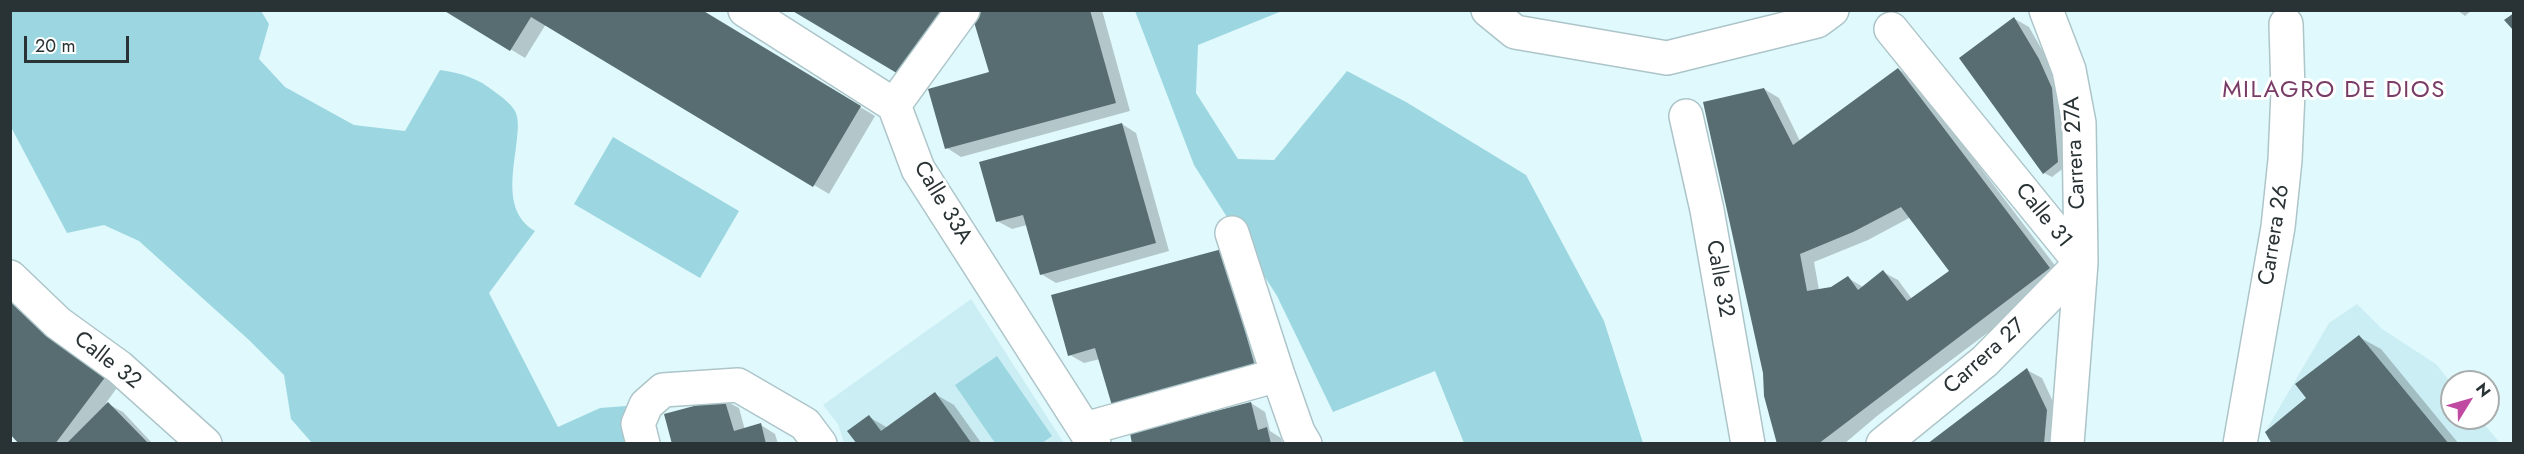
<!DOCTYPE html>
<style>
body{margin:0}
#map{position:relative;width:2524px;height:454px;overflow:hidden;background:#e0f9fd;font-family:Jost,sans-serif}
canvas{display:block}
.frame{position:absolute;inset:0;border:12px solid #293234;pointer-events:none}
.north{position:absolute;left:2440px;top:370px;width:60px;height:60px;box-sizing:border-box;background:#fff;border:2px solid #a9adae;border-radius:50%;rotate:53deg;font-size:16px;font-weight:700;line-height:24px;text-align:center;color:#293234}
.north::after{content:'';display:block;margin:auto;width:21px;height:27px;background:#c04aa1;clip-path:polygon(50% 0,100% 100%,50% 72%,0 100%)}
.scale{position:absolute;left:24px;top:36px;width:105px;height:27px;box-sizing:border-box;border:3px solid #293234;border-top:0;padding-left:8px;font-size:18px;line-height:21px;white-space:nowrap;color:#293234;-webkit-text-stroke:4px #fff;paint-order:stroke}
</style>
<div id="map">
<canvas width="2524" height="454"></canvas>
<div class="frame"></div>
<div class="north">N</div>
<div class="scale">20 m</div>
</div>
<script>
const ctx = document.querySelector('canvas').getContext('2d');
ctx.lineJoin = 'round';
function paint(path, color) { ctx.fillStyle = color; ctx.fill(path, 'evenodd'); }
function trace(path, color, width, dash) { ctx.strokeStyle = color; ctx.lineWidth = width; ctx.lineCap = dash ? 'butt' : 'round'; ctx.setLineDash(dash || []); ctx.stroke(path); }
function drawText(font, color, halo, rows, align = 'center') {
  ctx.font = font + ' Jost,sans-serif'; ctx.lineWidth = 6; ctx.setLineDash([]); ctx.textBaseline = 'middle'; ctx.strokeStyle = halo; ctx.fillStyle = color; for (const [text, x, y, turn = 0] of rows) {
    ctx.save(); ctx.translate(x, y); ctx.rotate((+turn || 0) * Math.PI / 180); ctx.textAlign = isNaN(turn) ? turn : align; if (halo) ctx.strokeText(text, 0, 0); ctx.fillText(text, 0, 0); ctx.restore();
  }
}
paint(new Path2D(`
 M971,299L1064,443H844L838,424L823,405Z
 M2357,304L2382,329L2436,364L2452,384V418H2479L2500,443L2272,444L2265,432L2329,323Z`), '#cbeef4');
paint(new Path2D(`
 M10,11H261L269,24L259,59L285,87L354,125L405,131L440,70C461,73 478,78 495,92C502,97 510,103 515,111C519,119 518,129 517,138C514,170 502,212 535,231L489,293L558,427L600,408L626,406L636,443H312L291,419L284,375L249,340L139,241L104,225L67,233L11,127Z
 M1135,11H1282L1198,45L1196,93L1238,159L1274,160L1347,71L1406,102L1526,175L1604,321L1643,443H1464L1435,371L1333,412L1277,296L1194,165Z
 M613,137L739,211L700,278L574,204Z
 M997,356L1052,436L1042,443H995L955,385Z`), '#9cd7e1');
paint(new Path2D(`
 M446,10H700L875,116L829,194L546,24L525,58Z
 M981,10H1102L1130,111L961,157L947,148L991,73Z
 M2457,10H2472L2465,16Z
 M2015,19L2029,27L2053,69L2066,97L2065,167L2052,177L2044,173Z
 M1898,69L1912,78L2063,276L1877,416L1844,444H1779L1764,89L1779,98L1800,141ZM1911,217L1951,271L1912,299L1898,280L1883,272L1863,287L1848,278L1832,288L1819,290L1814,262L1868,240Z
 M1122,124L1136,133L1169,251L1056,283L1041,274L1027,225L1012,229L997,221Z
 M1222,250L1269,378L1100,359L1084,363L1070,355Z
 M10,291L119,385L106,403L123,412L153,444H21Z
 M2359,337L2381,349L2459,444H2274Z
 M2027,370L2042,378L2061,419L2059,444H1938Z
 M935,394L954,405L982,444H859L869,417L888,428Z
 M724,400L739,408L745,430L761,425L775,434L778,444H673Z
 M1251,403L1265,412L1270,431L1281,438L1283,444H1134Z`), '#0003');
paint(new Path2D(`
 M443,10H702L861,106L813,187L531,17L510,51Z
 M791,10H944L905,78Z
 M976,10H1090L1116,103L945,149L928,89L989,72L971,12Z
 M2514,13V31L2504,20Z
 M2014,17L2039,59L2052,88L2058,162L2043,174L1959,58Z
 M1898,68L2050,268L1818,444H1777L1764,396L1763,373L1703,102L1764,88L1793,145ZM1901,207L1949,271L1907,301L1883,270L1858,290L1848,276L1831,287L1807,291L1800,254L1853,232Z
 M1122,123L1156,243L1040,275L1023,215L996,222L979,162Z
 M1222,249L1256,370L1113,409L1095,348L1068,356L1051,295Z
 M10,293L106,376L55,444H19L10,434Z
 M2359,335L2449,444H2272L2265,432L2306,398L2295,384Z
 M2027,368L2047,410L2044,444H1927Z
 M935,392L972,444H857L847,431L869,415L881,431Z
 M724,398L734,431L761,423L766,444H672L664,414Z
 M108,402L149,444H66Z
 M1251,402L1258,430L1267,427L1271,444H1132L1130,433Z`), '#576d71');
const minor = new Path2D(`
 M745,10L894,105L918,169L1094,444
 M1488,10L1515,32L1667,58L1817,21L1832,10
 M2046,10L2069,70L2079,123L2081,263L2067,444
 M1891,29L2081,263
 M894,105L963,10
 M1686,116L1707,210L1748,444
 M1232,233L1278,375L1298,432L1305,444
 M10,277L58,323L119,367L205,444
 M1085,429L1278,375
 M643,444L638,424L646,405L663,390L738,385L805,424L820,444
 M1883,444L1985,361L2081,263
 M2240,444L2278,227L2285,160L2288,92L2286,24`);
trace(minor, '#adc5c9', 36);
trace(minor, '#fff', 33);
drawText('22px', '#293234', '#fff', [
 ["Carrera 27A",2076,153,-93],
 ["Calle 33A",942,203,59],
 ["Calle 31",2043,216,51],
 ["Carrera 26",2275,235,-81],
 ["Calle 32",1719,279,80],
 ["Carrera 27",1985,357,-42],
 ["Calle 32",107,361,38]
]);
ctx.letterSpacing = '1.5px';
drawText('24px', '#783d67', '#fff', [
 ["MILAGRO DE DIOS",2334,91]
]);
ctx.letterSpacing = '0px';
</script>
